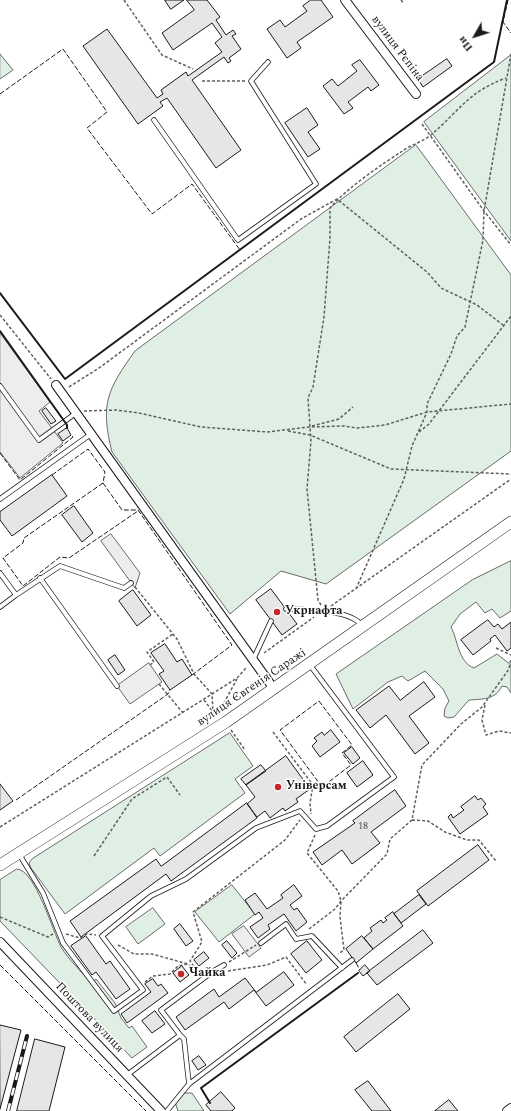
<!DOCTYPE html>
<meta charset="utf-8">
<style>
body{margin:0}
#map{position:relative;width:511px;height:1111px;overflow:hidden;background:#fff;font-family:Spectral,serif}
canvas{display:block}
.north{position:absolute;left:455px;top:16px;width:40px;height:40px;-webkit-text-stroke:3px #fff;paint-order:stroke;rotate:231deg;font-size:11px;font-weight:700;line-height:16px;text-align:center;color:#1a1a1a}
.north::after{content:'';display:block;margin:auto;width:14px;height:18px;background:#1a1a1a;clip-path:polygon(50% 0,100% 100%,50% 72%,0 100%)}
</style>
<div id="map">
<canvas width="511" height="1111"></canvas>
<div class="north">Пн</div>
</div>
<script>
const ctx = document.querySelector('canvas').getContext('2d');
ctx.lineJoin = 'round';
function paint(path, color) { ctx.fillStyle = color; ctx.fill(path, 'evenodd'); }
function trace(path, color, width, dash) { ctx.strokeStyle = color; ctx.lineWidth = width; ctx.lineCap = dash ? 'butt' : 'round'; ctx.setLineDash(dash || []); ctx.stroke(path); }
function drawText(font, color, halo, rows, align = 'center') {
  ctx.font = font + ' Spectral,serif'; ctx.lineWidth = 3; ctx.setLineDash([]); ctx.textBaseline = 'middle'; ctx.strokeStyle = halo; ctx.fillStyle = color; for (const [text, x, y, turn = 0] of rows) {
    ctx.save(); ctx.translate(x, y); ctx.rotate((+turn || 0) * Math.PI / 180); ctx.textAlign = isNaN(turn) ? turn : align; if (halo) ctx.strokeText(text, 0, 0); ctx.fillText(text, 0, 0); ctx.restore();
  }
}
const green = new Path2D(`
 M0,54L13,70L0,79Z
 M511,55V241L424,122Z
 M416,145L511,275V451L326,584L281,571L230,614L112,452C100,404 107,390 135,351Z
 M511,561V611L500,618L492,609L485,613L476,602L460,614L451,627C458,640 458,662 474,668L497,654L511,665V693L507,687L502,686C495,700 483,699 469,700L454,717L448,718L444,716L445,708L449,701L443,689L425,671L408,681L402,676L388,682L353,709L336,674L472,580Z
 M230,733L253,766L235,779L245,793L160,856L154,848L65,914L31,868L29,863L32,859Z
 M17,869C35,869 53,932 61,947C69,960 81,971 91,983L96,979L115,1003L121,1018L129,1028L132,1026L147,1047L132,1058L0,921V880Z
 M232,885L255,914L219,942L195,912Z
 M153,908L165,924L138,944L126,927Z
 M185,1093H192L204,1111H178L175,1102L177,1098Z`);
paint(green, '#e0efe3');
trace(green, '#6a6a6a', 1);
const parking = new Path2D(`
 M0,333L50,402L39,411L63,443L20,478L0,452Z
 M111,534L140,573L135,588L101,541Z
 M149,663L162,682L130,704L117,686Z
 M244,926L261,948L249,957L232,934Z`);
paint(parking, '#ededed');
trace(parking, '#6a6a6a', 1);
const building = new Path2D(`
 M165,0H184L171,9Z
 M187,0H207L220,17L216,20L226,35L233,30L236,34L232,36L241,49L229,58L231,61L228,63L224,57L192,80L241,150L216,168L167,98L160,102L163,106L138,124L83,46L107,29L157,98L163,94L161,90L186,72L188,76L222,52L215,43L222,37L212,23L173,50L162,33L194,10Z
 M311,0H321L333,17L297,42L301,48L287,58L267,29L280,20L285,27L307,11L303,6Z
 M447,59L452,66L423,87L418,79Z
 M360,60L379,85L371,91L368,87L348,102L353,108L344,114L323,86L332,79L338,86L357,71L352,65Z
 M307,108L318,125L308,132L320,149L308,157L285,123Z
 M46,408L56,421L51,424L42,411Z
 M67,428L71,435L63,441L58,434Z
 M52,475L67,496L12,536L0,520V512Z
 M74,506L93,533L82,542L62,515Z
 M271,589L297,624L282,635L256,600Z
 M133,590L151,615L137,626L119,601Z
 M488,620L494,627L498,624L502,629L511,622V648L507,651L495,635L490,639L491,641L473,655L461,640Z
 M165,644L177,662L182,659L192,675L170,690L159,674L164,671L151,653Z
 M115,655L125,670L118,675L108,660Z
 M424,682L435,697L409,716L429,743L415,754L386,715L370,728L356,710L389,686L400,700Z
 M331,730L340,742L320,757L312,746L317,741L314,738L322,732L324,735Z
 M352,747L360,758L353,764L344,753Z
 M286,756L310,789L296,799L298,802L285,811L283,808L270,818L265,811L257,817L247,804L255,797L246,785Z
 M363,761L373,775L357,787L347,773Z
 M261,765L266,771L246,785L241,779Z
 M0,784L13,801L0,810Z
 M395,790L406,806L371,832L380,843L352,864L342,850L322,865L313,852L355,823L353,821Z
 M475,796L478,800L481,798L486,804L483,807L488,814L460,834L448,817L451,814L453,818L464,810L461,807Z
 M247,803L257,818L171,881L166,874L81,937L70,921L156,859L161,866Z
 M478,845L489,860L428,906L417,891Z
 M294,885L302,896L290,905L294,910L297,908L307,922L296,931L284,914L268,925L270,929L258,938L250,927L263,918L259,912L255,915L245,900L255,893L267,909L283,898L281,895Z
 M419,895L426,904L401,923L394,914Z
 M393,912L403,926L373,949L364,938L372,931L370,928L381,920L383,923L387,920L385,918Z
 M180,924L193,941L186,946L174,929Z
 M423,930L433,943L377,985L367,973Z
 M86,936L106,964L110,961L130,989L116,999L96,972L92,975L71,946Z
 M362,936L373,949L356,963L346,949Z
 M227,941L237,953L232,958L222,945Z
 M307,941L322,960L306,973L291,954Z
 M204,952L209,958L199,966L194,960Z
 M365,965L370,971L363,976L359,971Z
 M182,966L189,975L180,982L173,973Z
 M284,972L294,985L266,1006L254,990L229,1009L224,1002L185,1030L176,1017L214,989L219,997L245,978L256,992Z
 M153,979L158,986L161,984L168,993L127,1023L121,1014L151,992L145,984Z
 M398,994L410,1009L356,1052L344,1037Z
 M155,1011L165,1024L152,1033L142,1021Z
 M0,1025L21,1030L0,1109Z
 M35,1039L65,1047L49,1111H17Z
 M199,1056L206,1065L198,1070L192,1061Z
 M368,1081L391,1111H372L355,1090Z
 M221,1092L235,1108L232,1111H211L206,1105Z
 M449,1100L458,1111H435Z`);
paint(building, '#e6e6e6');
trace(building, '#1a1a1a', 1);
const lane = new Path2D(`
 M154,120L238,240L316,184L251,81L268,62
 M0,386L39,440L76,413
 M0,499L91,434
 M0,573L16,595L60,566L124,588L131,583
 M40,578L117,686
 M0,607L16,595
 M286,609C307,610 348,609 362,625
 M253,660L271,621
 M19,854L43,893L63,943L114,1011L143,990L102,936L151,896L186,879L256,828L300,811L316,829L327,826L394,777L310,665
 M261,943L286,924L296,939L312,936L342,968
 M180,1035L184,1039L189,1084
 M127,1075L180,1035L161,1010L212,972L224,965
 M167,1111L189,1084L352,960`);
const street = new Path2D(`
 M345,0L416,94
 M56,385L274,689
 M0,942L161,1111
 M507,1111L511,1108`);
const secondary = new Path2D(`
 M0,865L226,722L511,522`);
trace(lane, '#1a1a1a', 5.5);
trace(street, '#1a1a1a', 10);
trace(secondary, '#1a1a1a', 12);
trace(new Path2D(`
 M124,0L162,55L193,69
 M401,0L404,4
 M202,81H246
 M422,124L484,211L511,245
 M0,315L51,379
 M69,387L99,368L301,219L337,199L427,272L441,288L477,305L503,325
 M84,411L116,410L139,413L201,427L267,432L309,427L344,426L357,428L385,425L427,412L511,404
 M312,426L339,419L353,407
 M288,431L310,435L391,469L511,474
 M419,432L429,424L511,316
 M135,587L177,639L194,674L212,694L213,712L220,714
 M356,589L404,479L412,446L427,412V404L451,354L457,336L465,327L483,240L484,211L511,54
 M321,605L318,600L307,489L311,441L308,398L313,387L324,317L330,238V208C348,187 381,165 404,150C413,144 424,141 431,135C460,110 468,92 506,78
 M331,606L511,479
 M496,648L511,655
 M264,653L314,617
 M150,665L154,662L147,652L173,634
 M159,684L183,713
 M204,700L213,712
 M485,705L482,720L486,735L499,731L511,733
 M219,712L237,679
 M231,730L245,750
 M273,732L313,785L310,803L311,814
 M412,820L428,821L445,832L467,840H479L496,861
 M0,827L212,694L237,678L247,667
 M315,835L307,853L338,891L341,901L340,917L344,950L338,954
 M94,856L132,799L167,777L180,795
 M0,917L48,937L53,934
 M309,929L335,909L341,901L387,854L390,839L412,820L422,765L461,724L482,707L509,669L511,659
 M66,934L80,938L87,934L96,935
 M118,945L134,954H152L188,964
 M229,962L256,945
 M228,971L267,965L286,957L307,985
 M198,975L197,971L190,961L202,942L193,912L285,840L300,820
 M145,982L153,976L170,974L178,966L188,964L194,970L203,971`), '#5f5f5f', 1.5, [3, 2]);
trace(lane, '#fff', 4);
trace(street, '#fff', 8);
trace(secondary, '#fff', 11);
const rail = new Path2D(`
 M8,1111L27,1036`);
trace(rail, '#1a1a1a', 4);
trace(rail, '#fff', 2.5, [8]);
trace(new Path2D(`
 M508,0L503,22L511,33
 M0,94L63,49L107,112L87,128L152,214L192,184L240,250
 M0,453L20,480L73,437L71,435
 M52,475L88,449L105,472L103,483L122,510H138L232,645L192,675
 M103,483L24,538L23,543L3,558L23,586L60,557L69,558L138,511
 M319,701L352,745L342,753L351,765L322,787L280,730Z
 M16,800L168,694L170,690
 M356,963L360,970
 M0,965L146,1111`), '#1a1a1a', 1, [5, 2]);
trace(new Path2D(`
 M0,293L65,379L494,62L507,0
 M0,331L67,425V428
 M210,1103L201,1088L358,973`), '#1a1a1a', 2);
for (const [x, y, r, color] of [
 [277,612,4,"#c62828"],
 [278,787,4,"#c62828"],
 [181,974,4,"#c62828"]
]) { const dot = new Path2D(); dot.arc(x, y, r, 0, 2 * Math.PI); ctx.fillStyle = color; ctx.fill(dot); trace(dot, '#fff', 1.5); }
drawText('10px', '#4d4d4d', null, [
 ["18",363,827]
]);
drawText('12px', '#1a1a1a', '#fff', [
 ["вулиця Рєпіна",397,49,53],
 ["вулиця Євгенія Саражі",252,688,-34],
 ["Поштова вулиця",89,1018,46]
]);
drawText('bold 12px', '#1a1a1a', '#fff', [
 ["Укрнафта",285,612],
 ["Універсам",286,787],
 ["Чайка",189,974]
], 'left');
</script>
